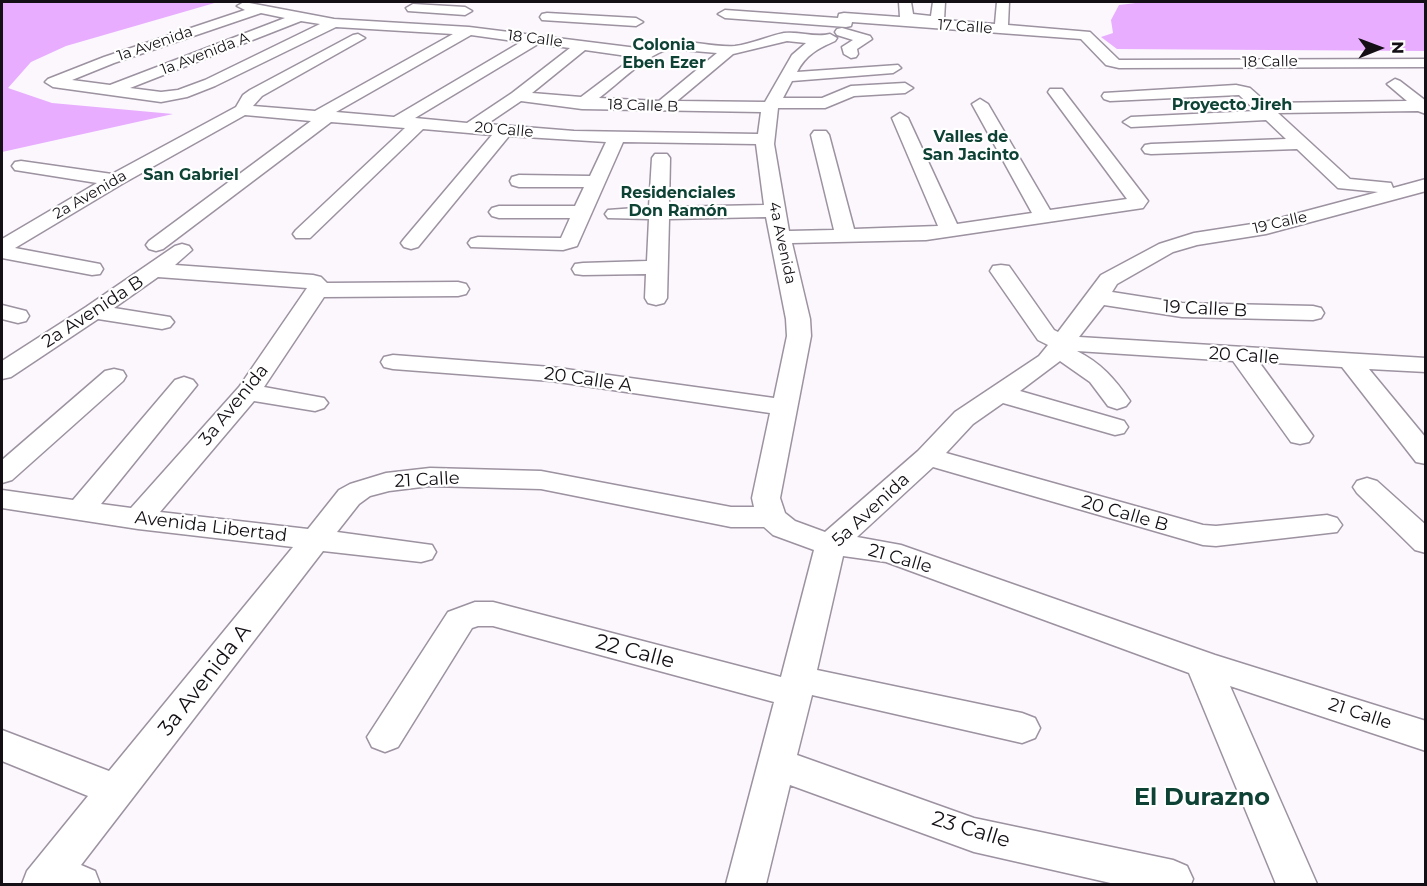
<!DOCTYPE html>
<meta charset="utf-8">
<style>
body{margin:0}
#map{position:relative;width:1427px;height:886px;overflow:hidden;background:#fbf7fd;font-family:Montserrat,sans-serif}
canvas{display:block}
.frame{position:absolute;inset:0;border:3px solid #130f14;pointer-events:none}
.north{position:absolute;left:1349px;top:18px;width:60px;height:60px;-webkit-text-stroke:4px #fff;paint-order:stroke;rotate:89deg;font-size:16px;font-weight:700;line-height:24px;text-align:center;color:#130f14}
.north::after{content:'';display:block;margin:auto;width:21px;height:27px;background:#130f14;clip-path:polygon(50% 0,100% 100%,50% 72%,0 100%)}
</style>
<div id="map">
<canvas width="1427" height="886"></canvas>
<div class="frame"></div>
<div class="north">N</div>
</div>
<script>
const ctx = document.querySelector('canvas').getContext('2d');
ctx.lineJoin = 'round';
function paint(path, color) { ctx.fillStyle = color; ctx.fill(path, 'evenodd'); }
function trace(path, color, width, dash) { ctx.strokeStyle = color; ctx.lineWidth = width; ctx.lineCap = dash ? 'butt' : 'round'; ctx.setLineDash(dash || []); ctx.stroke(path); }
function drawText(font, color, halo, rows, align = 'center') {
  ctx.font = font + ' Montserrat,sans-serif'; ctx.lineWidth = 4.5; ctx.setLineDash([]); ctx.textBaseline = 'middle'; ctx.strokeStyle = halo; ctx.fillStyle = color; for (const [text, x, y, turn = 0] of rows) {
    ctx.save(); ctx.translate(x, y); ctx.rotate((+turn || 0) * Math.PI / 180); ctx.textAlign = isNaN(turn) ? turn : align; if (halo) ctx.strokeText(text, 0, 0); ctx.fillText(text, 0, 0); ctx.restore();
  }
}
paint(new Path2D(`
 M2,2H218L66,46L31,62L8,88L52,103L173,114L2,152Z
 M1144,2H1425V51L1117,49L1101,37L1113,33L1111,20L1119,5Z`), '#e8adfe');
const minor = new Path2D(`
 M244,2L334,19L469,27L645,49C674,33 704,48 735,46C752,44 768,36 784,33C800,31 815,38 830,34L837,38L835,41C817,49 806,55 797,72L898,65L901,68L893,73L792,81L783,98H822L851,86L905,83L913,88L905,93L854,96L825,108H778L774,144L789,231L834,230L811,135L814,131H826L829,135L854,229L938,226L892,118L900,113L908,118L957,224L1032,213L972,104L980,99L988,104L1050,210L1127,199L1048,92L1050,89H1062L1148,201L1143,208L926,240L792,243L810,319L811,336L780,498L785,513L795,521L825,532L918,451L955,412L1039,356L1048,345L1038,340L990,271L993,266L1001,265L1009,266L1054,330L1058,332L1101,275L1159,244L1194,233L1265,222L1378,192L1338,188L1297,149L1151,154L1145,153L1142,149L1145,145L1151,144L1286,139L1266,120L1131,127L1123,122L1131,117L1256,111L1239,95L1110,101L1104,99L1102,96L1104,93L1236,85L1250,88L1267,103L1407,101L1387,84L1395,79L1400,81L1426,101V114L1418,111L1278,113L1350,179L1391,183L1393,188L1426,179V191L1266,234L1197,245L1173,252L1117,284L1112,292L1182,303L1313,306L1321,308L1324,313L1321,318L1313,320L1182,317L1104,305L1079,337L1426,358V372L1369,369L1426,438V464L1416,462L1342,367L1259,362L1313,436L1309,442L1300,444L1291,442L1233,361L1077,351C1101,363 1115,379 1130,401L1126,406L1117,409L1108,406L1090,382L1060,361L1020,391L1124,421L1128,427L1124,433L1115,435L1003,403L973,424L946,453L1203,525L1216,526L1327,515L1337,518L1342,525L1337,532L1216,546L1203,545L933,467L857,537L901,545L1215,655L1426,721V751L1230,686L1317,884H1276L1189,673L886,562L843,556L817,670L1022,713L1035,718L1040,728L1035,738L1022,743L812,695L797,755L974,818L1173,860L1187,866L1193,879L1191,884H1115L974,852L790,785L766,884H726L774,702L493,626H478L472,628L398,747L385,752L372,747L367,737L448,612L475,602H493L781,677L814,550L773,535L764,527H731L541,489L430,486L389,491L370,496L359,504L337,532L432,545L436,552L432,559L421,562L323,551L81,865L95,871L100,884H22L27,871L88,796L2,761V730L109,771L293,547L138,529L2,508V490L73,500L175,380L184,377L193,380L197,385L193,390L101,504L131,508L239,387L307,288L158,277L114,308L170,317L174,322L170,327L162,329L98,319L11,377L2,379V361L86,307L175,246L182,244L189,246L192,250L175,265L313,275L321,277L327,283L458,282L466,284L469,289L466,294L458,296L324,297L264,387L324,398L328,403L324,408L315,411L254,401L160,512L308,529L339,490L350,484L386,473L430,468L541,471L731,507H754L752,498L770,413L551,381L393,369L384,367L381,362L384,357L393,355L551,367L774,398L787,336L786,319L766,217L669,219L667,298L664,303L656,305L648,303L645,298L646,274L583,275L575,274L572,269L575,264L583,263L647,261L649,219L608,218L605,214L608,210L649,207L652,158L655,154H667L670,158L669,207L764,205L756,144L623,142L577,246L563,250L471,247L468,243L471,239L478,237L561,238L570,218H499L492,216L489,212L492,208L499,206H575L584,187H519L512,185L510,181L512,177L519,175L590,176L606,142L509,136L418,247L411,249L404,247L401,243L404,239L492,135L423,129L310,238H296L293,234L296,230L405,128L331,122L163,249L156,251L149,249L146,245L149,241L311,121L245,115L122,184L15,248L100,264L103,269L100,274L92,275L2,258V239L97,183L15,170L12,166L15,162L21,161L112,174L236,107L243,95L250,90L353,35L358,34L365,38L262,96L253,106L315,111L453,34L336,27L215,86L187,97L161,102L53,87L45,82L48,79L104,57L245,10L237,6ZM261,13L285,18L110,85L72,80L114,63ZM301,21L320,24L205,80L178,90L161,92L130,88ZM471,35L521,42L394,117L336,112ZM787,41L806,43L792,55L765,102L677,101L733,54ZM538,44L570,48L512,93L467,123L415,118ZM671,49L717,53L659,101L599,98C617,85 650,51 671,49ZM585,50L634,57L581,97L532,93ZM521,101L582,109L761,112L758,134L574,131L487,124Z
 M899,2H911L913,14L931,16L933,2H945L944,20L995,24L997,2H1009L1008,25L1090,32L1119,60L1426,59V67L1119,68L1106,65L1081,39L852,22L851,26L846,27L725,18L718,14L725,10L838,18L839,14L844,13L900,17Z
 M413,4L465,7L472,11L465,15L408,11L406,8Z
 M547,13L636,18L643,22L636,26L542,20L540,17L542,14Z
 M842,28L870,36L872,39L857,49L858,54L856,57L851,58L844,54L842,47L853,40L837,35L835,32L837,29Z
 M2,305L26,311L29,316L26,321L18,323L2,319Z
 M114,369L123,371L126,376L123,381L12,480L2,483V460L105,371Z
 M1367,478L1377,481L1426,525V553L1415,550L1357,493L1353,487L1357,481Z`);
trace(minor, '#9c92a0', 3);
paint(minor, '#fff');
drawText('15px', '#130f14', '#fff', [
 ["17 Calle",965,27,4],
 ["18 Calle",535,39,7],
 ["1a Avenida",155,44,-19],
 ["1a Avenida A",205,54,-21],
 ["18 Calle",1270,62,-1],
 ["18 Calle B",643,106,2],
 ["20 Calle",504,130,5],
 ["2a Avenida",90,195,-30],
 ["19 Calle",1280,223,-13],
 ["4a Avenida",782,243,78]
]);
drawText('bold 16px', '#0d4234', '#fff', [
 ["Colonia",664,45],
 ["Eben Ezer",664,63],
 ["Proyecto Jireh",1232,105],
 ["Valles de",971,137],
 ["San Jacinto",971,155],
 ["San Gabriel",191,175],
 ["Residenciales",678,193],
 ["Don Ramón",678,211]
]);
drawText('18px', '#130f14', '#fff', [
 ["19 Calle B",1205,309,3],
 ["2a Avenida B",93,312,-33],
 ["20 Calle",1244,356,4],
 ["20 Calle A",588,380,8],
 ["3a Avenida",234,405,-51],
 ["21 Calle",427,480,-3],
 ["5a Avenida",871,510,-43],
 ["20 Calle B",1125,514,16],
 ["Avenida Libertad",211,527,7],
 ["21 Calle",900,559,16],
 ["21 Calle",1360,714,18]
]);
drawText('21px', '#130f14', '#fff', [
 ["22 Calle",635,652,15],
 ["3a Avenida A",205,680,-52],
 ["23 Calle",971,830,17]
]);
drawText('bold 24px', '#0d4234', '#fff', [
 ["El Durazno",1202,798]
]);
</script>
